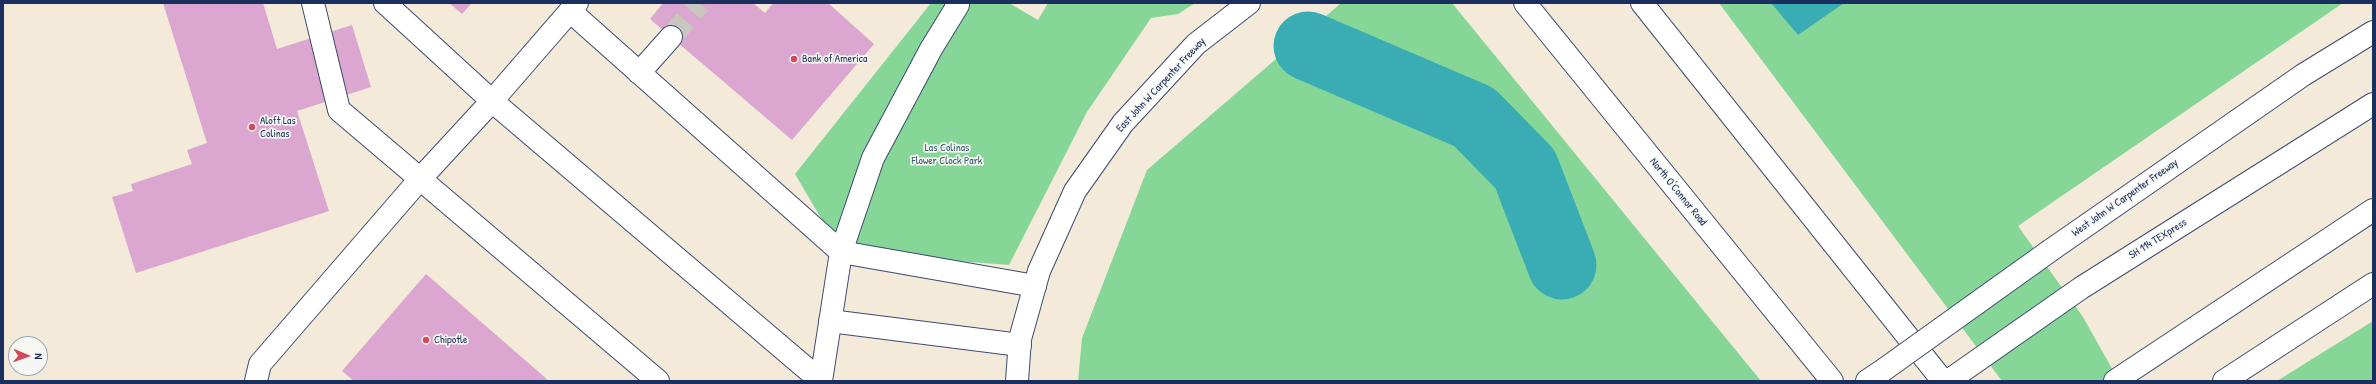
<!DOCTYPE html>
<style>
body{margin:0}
#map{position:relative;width:2376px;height:384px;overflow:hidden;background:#f4ead9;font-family:"Patrick Hand",sans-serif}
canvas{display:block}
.frame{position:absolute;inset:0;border:4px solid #1b2f5e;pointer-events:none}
.north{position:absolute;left:8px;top:336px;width:40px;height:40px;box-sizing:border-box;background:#f6f6f2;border:1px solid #9ea6b7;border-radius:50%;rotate:92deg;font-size:11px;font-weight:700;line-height:16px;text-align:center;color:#1b2f5e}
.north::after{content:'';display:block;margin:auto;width:14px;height:18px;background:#d1495b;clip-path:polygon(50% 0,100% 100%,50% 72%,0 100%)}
</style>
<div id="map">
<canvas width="2376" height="384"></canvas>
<div class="frame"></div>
<div class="north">N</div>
</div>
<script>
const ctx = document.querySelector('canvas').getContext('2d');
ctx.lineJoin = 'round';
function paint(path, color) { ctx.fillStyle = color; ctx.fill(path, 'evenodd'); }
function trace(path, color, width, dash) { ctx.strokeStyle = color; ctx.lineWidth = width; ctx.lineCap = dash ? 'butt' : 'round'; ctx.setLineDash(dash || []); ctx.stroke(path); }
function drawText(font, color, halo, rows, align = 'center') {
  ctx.font = font + ' "Patrick Hand",sans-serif'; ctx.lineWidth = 3.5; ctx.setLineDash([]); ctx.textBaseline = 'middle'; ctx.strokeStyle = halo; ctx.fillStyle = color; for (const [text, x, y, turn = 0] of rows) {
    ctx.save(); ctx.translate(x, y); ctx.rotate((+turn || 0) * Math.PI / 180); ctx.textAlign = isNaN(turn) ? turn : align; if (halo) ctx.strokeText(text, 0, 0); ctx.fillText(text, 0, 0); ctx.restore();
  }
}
paint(new Path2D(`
 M931,3H1009L1038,20L1048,3H1195L1178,14L1151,18L1087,112L1009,265L841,252L795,174Z
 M1341,3H1452L1761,381H1078L1082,338L1147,170Z
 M1719,3H2343L2018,226L2083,317L2119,381H2002Z
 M2373,321V381H2277Z`), '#86d797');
paint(new Path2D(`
 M1771,3H1844L1798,35Z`), '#3aacb4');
trace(new Path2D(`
 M1308,46L1474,117L1525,169L1562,265`), '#3aacb4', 69);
paint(new Path2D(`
 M163,3H263L277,49L352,25L371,87L297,111L329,211L136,273L112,197L133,191L131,184L192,164L187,150L207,143Z
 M449,3H472L462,14Z
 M663,3H753L765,13L773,3H828L874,44L792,140L650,19Z
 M426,274L549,381H354L342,371Z`), '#dba6cf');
trace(new Path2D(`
 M671,37L700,3`), '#c9c5c0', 22, [22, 11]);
const minor = new Path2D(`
 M313,3L339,110L658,381
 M385,3L492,101L821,381
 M956,3L958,5L931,49L873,158L841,252L1035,286
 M570,11L841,252L821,381
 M639,73L671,37
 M830,321L1020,345
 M256,381L260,364L420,179L492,101L577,3`);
const major = new Path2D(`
 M1525,3L1832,381
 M1642,3L1943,381
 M1017,381L1020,339L1039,271L1075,191L1123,123L1196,44L1249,3`);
const highway = new Path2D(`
 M2051,250L2303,75L2373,32
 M1867,381L1882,371
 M1948,381L2081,288L2373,104
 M2115,381L2373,210
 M2224,381L2373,284`);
trace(minor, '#3c4b70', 24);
trace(major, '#3c4b70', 24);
trace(highway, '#3c4b70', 24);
trace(minor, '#fff', 22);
trace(major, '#fff', 22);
trace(highway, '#fff', 22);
const highwayBridge = new Path2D(`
 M1882,371L2051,250`);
trace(highwayBridge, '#3c4b70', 24, []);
trace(highwayBridge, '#fff', 22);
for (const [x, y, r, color] of [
 [794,59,4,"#d1495b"],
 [252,127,4,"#d1495b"],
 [426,340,4,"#d1495b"]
]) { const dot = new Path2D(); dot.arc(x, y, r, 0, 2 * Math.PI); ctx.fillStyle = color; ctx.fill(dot); trace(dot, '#f6f6f2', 1.5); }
drawText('11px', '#1b2f5e', '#f6f6f2', [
 ["Bank of America",802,59],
 ["Aloft Las",260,121],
 ["Colinas",260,134],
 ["Chipotle",434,340]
], 'left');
drawText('11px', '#1b2f5e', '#f6f6f2', [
 ["East John W Carpenter Freeway",1161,85,-47],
 ["North O'Connor Road",1678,192,51],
 ["West John W Carpenter Freeway",2125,198,-35],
 ["SH 114 TEXpress",2158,239,-32]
]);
drawText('11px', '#36596c', '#f6f6f2', [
 ["Las Colinas",947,148],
 ["Flower Clock Park",947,161]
]);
</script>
